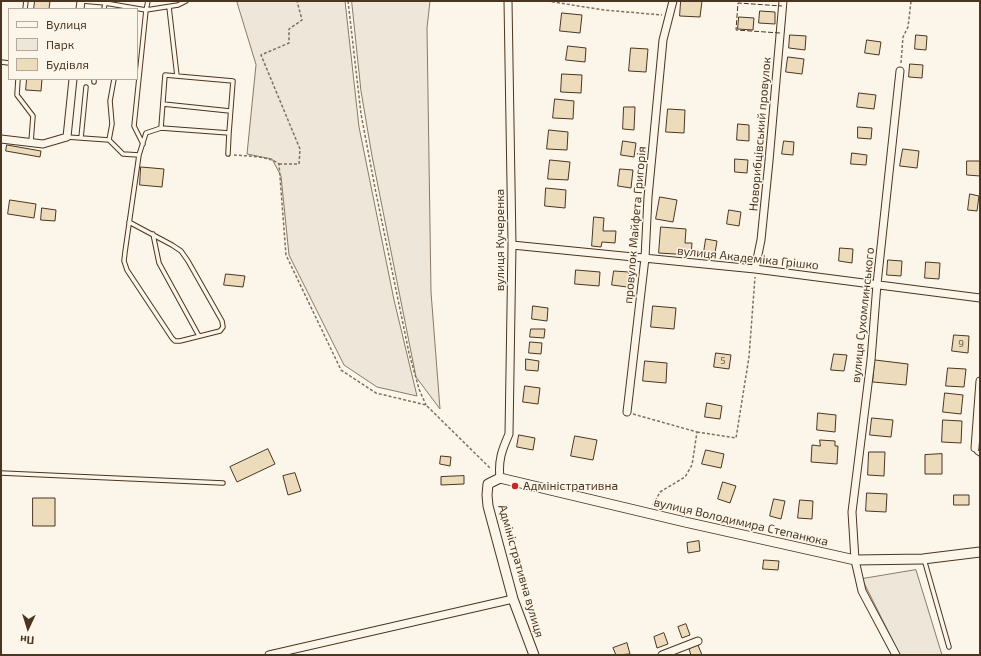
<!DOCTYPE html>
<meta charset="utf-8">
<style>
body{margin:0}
#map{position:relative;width:981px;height:656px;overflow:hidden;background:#fbf6e9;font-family:"Exo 2",sans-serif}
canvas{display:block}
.frame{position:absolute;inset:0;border:2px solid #4a3520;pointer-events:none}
.legend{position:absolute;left:8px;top:8px;width:130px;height:72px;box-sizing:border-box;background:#fbf6e9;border:1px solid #b4a999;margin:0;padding:5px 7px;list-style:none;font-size:12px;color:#4a3520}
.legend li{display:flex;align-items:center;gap:8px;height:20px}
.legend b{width:20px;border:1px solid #b4a999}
.north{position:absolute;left:8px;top:608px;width:40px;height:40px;-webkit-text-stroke:3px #fbf6e9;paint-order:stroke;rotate:184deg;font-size:11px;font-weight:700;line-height:16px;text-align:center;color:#4a3520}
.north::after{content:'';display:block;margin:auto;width:14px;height:18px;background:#4a3520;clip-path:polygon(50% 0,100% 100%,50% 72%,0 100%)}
</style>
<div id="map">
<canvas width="981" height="656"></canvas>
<div class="frame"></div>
<ul class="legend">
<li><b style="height:5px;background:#fbf6e9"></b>Вулиця</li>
<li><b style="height:11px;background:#ede6d9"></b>Парк</li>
<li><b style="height:11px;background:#ecdcbc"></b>Будівля</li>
</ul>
<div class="north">Пн</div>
</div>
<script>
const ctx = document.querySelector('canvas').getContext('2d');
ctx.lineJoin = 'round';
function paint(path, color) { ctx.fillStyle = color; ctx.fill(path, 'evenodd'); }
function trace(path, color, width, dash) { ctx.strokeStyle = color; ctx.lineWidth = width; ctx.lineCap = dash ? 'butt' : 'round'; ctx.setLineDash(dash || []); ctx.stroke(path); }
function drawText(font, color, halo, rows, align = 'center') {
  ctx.font = font + ' "Exo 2",sans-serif'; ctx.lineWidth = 3; ctx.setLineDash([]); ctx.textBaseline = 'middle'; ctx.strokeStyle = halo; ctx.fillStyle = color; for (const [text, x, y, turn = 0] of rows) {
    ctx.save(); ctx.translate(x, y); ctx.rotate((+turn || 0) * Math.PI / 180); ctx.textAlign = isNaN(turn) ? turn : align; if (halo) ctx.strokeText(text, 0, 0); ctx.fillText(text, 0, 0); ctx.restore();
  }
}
const green = new Path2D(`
 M237,1H345L359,127L394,300L417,396L377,387L344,365L289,255L281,176L272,159L247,154L256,65Z
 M352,1H430L427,28L431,292L440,409L416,377L372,156L361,91Z
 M916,570L942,655H900L862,579Z`);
paint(green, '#ede6d9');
trace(green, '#887966', 1);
const building = new Path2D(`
 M35,1H50L49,9H34Z
 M681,1H702L700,17L680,16Z
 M760,11L775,12V24L759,23Z
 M562,13L582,15L580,33L560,31Z
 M739,17L754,18L753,30L738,29Z
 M790,35L806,36L805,50L789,48Z
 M916,35L927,36L926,50L915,49Z
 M867,40L881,42L879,55L865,53Z
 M568,46L586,48L585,62L566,60Z
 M631,48L648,49L646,72L629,71Z
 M788,57L804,59L802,74L786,72Z
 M910,64L923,65L922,78L909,77Z
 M562,74L582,75L581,93L561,92Z
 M27,79H42L41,91L26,90Z
 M859,93L876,95L874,109L857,107Z
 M555,99L574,101L573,119L553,118Z
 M624,107H635L634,130L623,129Z
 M668,109L685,110L684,133L666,132Z
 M738,124L749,125V141L737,140Z
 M858,127L872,128L871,139L858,138Z
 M549,130L568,132L567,150L547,149Z
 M623,141L636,143L634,157L621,155Z
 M784,141L794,142L793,155L782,154Z
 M7,145L41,151L40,157L6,151Z
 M903,149L919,151L917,168L900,166Z
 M852,153L867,155L866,165L851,164Z
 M735,159L748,160L747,173L735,172Z
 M550,160L570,162L568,180L548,179Z
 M967,161H980V176L967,175Z
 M141,167L164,169L162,187L140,185Z
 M620,169L633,170L631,188L618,186Z
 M546,188L566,190L565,208L545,206Z
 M970,194L979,196L977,211L968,210Z
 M660,197L677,200L673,222L656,219Z
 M10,200L36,204L34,218L8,214Z
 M42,208L56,210L55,221L41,220Z
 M729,210L741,212L739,226L727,224Z
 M594,217L604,218L603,231H616L615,243L602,242L601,247L592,246Z
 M661,227L686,229L685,243H692L691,255L659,253Z
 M706,239L717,241L715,253L704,252Z
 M840,248L853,249L852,263L839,261Z
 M888,260L902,261L901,276L887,275Z
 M926,262L940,263L939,279L925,278Z
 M576,270L600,272L599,286L575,284Z
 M614,271L629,272L627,287L612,285Z
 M226,274L245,276L243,287L224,285Z
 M533,306L548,308L547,321L532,319Z
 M653,306L676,308L674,329L651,327Z
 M531,329H545L544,338L530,337Z
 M954,335L969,336L968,353L952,351Z
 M530,342L542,343L541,354L529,353Z
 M716,353L731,355L729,369L714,367Z
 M834,354L847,355L844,371L831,370Z
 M526,359L539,361L538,371L526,370Z
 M875,360L908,364L906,385L873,382Z
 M645,361L667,363L666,383L643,381Z
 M948,368L966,369L964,387L946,386Z
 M525,386L540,388L538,404L523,402Z
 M945,393L963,395L961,414L943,412Z
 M707,403L722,406L720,419L705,417Z
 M818,413L836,415L835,432L817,430Z
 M872,418L893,420L891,437L870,435Z
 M943,420L962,421L961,443L942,442Z
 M519,435L535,438L533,450L517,447Z
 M575,436L597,440L593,460L571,456Z
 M820,440L835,441V446H838L837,464L811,462L812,445L820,446Z
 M268,449L275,464L237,482L230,467Z
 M706,450L724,454L721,468L702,464Z
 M869,452H885L884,476L868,475Z
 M942,454V474H925V455Z
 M441,456L451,457L450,466L440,464Z
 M295,473L301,491L288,495L283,476Z
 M464,476V484L441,485V477Z
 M723,482L736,486L730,503L718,499Z
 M867,493L887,494L886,512L866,511Z
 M954,495H969V505H954Z
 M33,498H55V526H33Z
 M774,499L785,501L781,519L770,516Z
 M800,500L813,501L812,519L798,518Z
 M699,541L700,551L688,553L687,543Z
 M764,560L779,561L778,570L763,569Z
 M686,624L690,635L682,638L678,627Z
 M664,633L668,644L657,648L654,637Z
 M627,643L630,654L616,655L613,648Z
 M698,645L702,655H691L689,649Z`);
paint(building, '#ecdcbc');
trace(building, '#4a3520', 1);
const service = new Path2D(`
 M83,1L105,3
 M148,1L146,10L178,5L186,1
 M169,7L177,76
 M25,9L26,1
 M104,9L105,3L146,10L134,126L143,144
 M1,62L9,63
 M18,79L17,95L33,116L31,142
 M94,82V79
 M163,104L230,111
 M161,128L165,75L233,81L229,133
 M67,137L109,140L123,154L139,155L146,133L161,128L229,133L228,154
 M81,138L86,87
 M109,140L112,124L110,101L114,79
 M129,222L172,245L181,251L188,261L222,321L223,327L220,331L180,341H175L172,338L127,270L124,261L125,252L139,155
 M153,234L159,263L199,336
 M975,448L977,452L980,454
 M1,473L223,483
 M924,559L949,647`);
const minor = new Path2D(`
 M80,9L81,1
 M1,139L43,144L67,137L73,79
 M512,245L755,269L980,298
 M755,269L761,240L769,161L783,1
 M627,412L645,258L648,197L663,40L673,1
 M975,448L980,381
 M500,478C498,460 502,450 509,434L512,245L508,1
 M269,655L513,599
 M662,655L698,641
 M896,655L862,591L855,560L852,512L871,360L877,284L900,71`);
const tertiary = new Path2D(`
 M534,655L513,599L488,506L487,495L488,484L500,478L685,522L855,560L923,559L980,552`);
trace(service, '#4a3520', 5.5);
trace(minor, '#4a3520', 9);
trace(tertiary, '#4a3520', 11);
trace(new Path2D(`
 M348,1L361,114L375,188L409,353L419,389L426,405
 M547,1L604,10L662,15
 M901,63L903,37L908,27L911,1
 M234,155C246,156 269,156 279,164L286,255L341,370L376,393L426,405L491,469
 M279,164H299L300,149L261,55L289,43V29L302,20L297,1
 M633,414L697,432L692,465L685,477L660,492L652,507
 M697,432L736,438L749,357L755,277`), '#7f6f5c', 1.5, [3, 2]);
trace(service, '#fbf6e9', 3.5);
trace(minor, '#fbf6e9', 7);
trace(tertiary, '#fbf6e9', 9);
trace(new Path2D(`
 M780,33L736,30L738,3L782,6`), '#4a3520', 1, [5, 2]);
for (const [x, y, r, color] of [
 [515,486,4,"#c62828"]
]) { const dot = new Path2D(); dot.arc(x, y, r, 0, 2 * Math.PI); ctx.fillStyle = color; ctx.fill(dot); trace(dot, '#fbf6e9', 1.5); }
drawText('10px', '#725f47', null, [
 ["9",961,344],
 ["5",723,361]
]);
drawText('12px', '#4a3520', '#fbf6e9', [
 ["Новорибцівський провулок",760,134,-85],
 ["провулок Майфета Григорія",635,225,-85],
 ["вулиця Кучеренка",500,240,-90],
 ["вулиця Академіка Грішко",748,258,6],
 ["вулиця Сухомлинського",863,315,-84],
 ["вулиця Володимира Степанюка",741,522,13],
 ["Адміністративна вулиця",521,571,74]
]);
drawText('12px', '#4a3520', '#fbf6e9', [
 ["Адміністративна",523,486]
], 'left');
</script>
